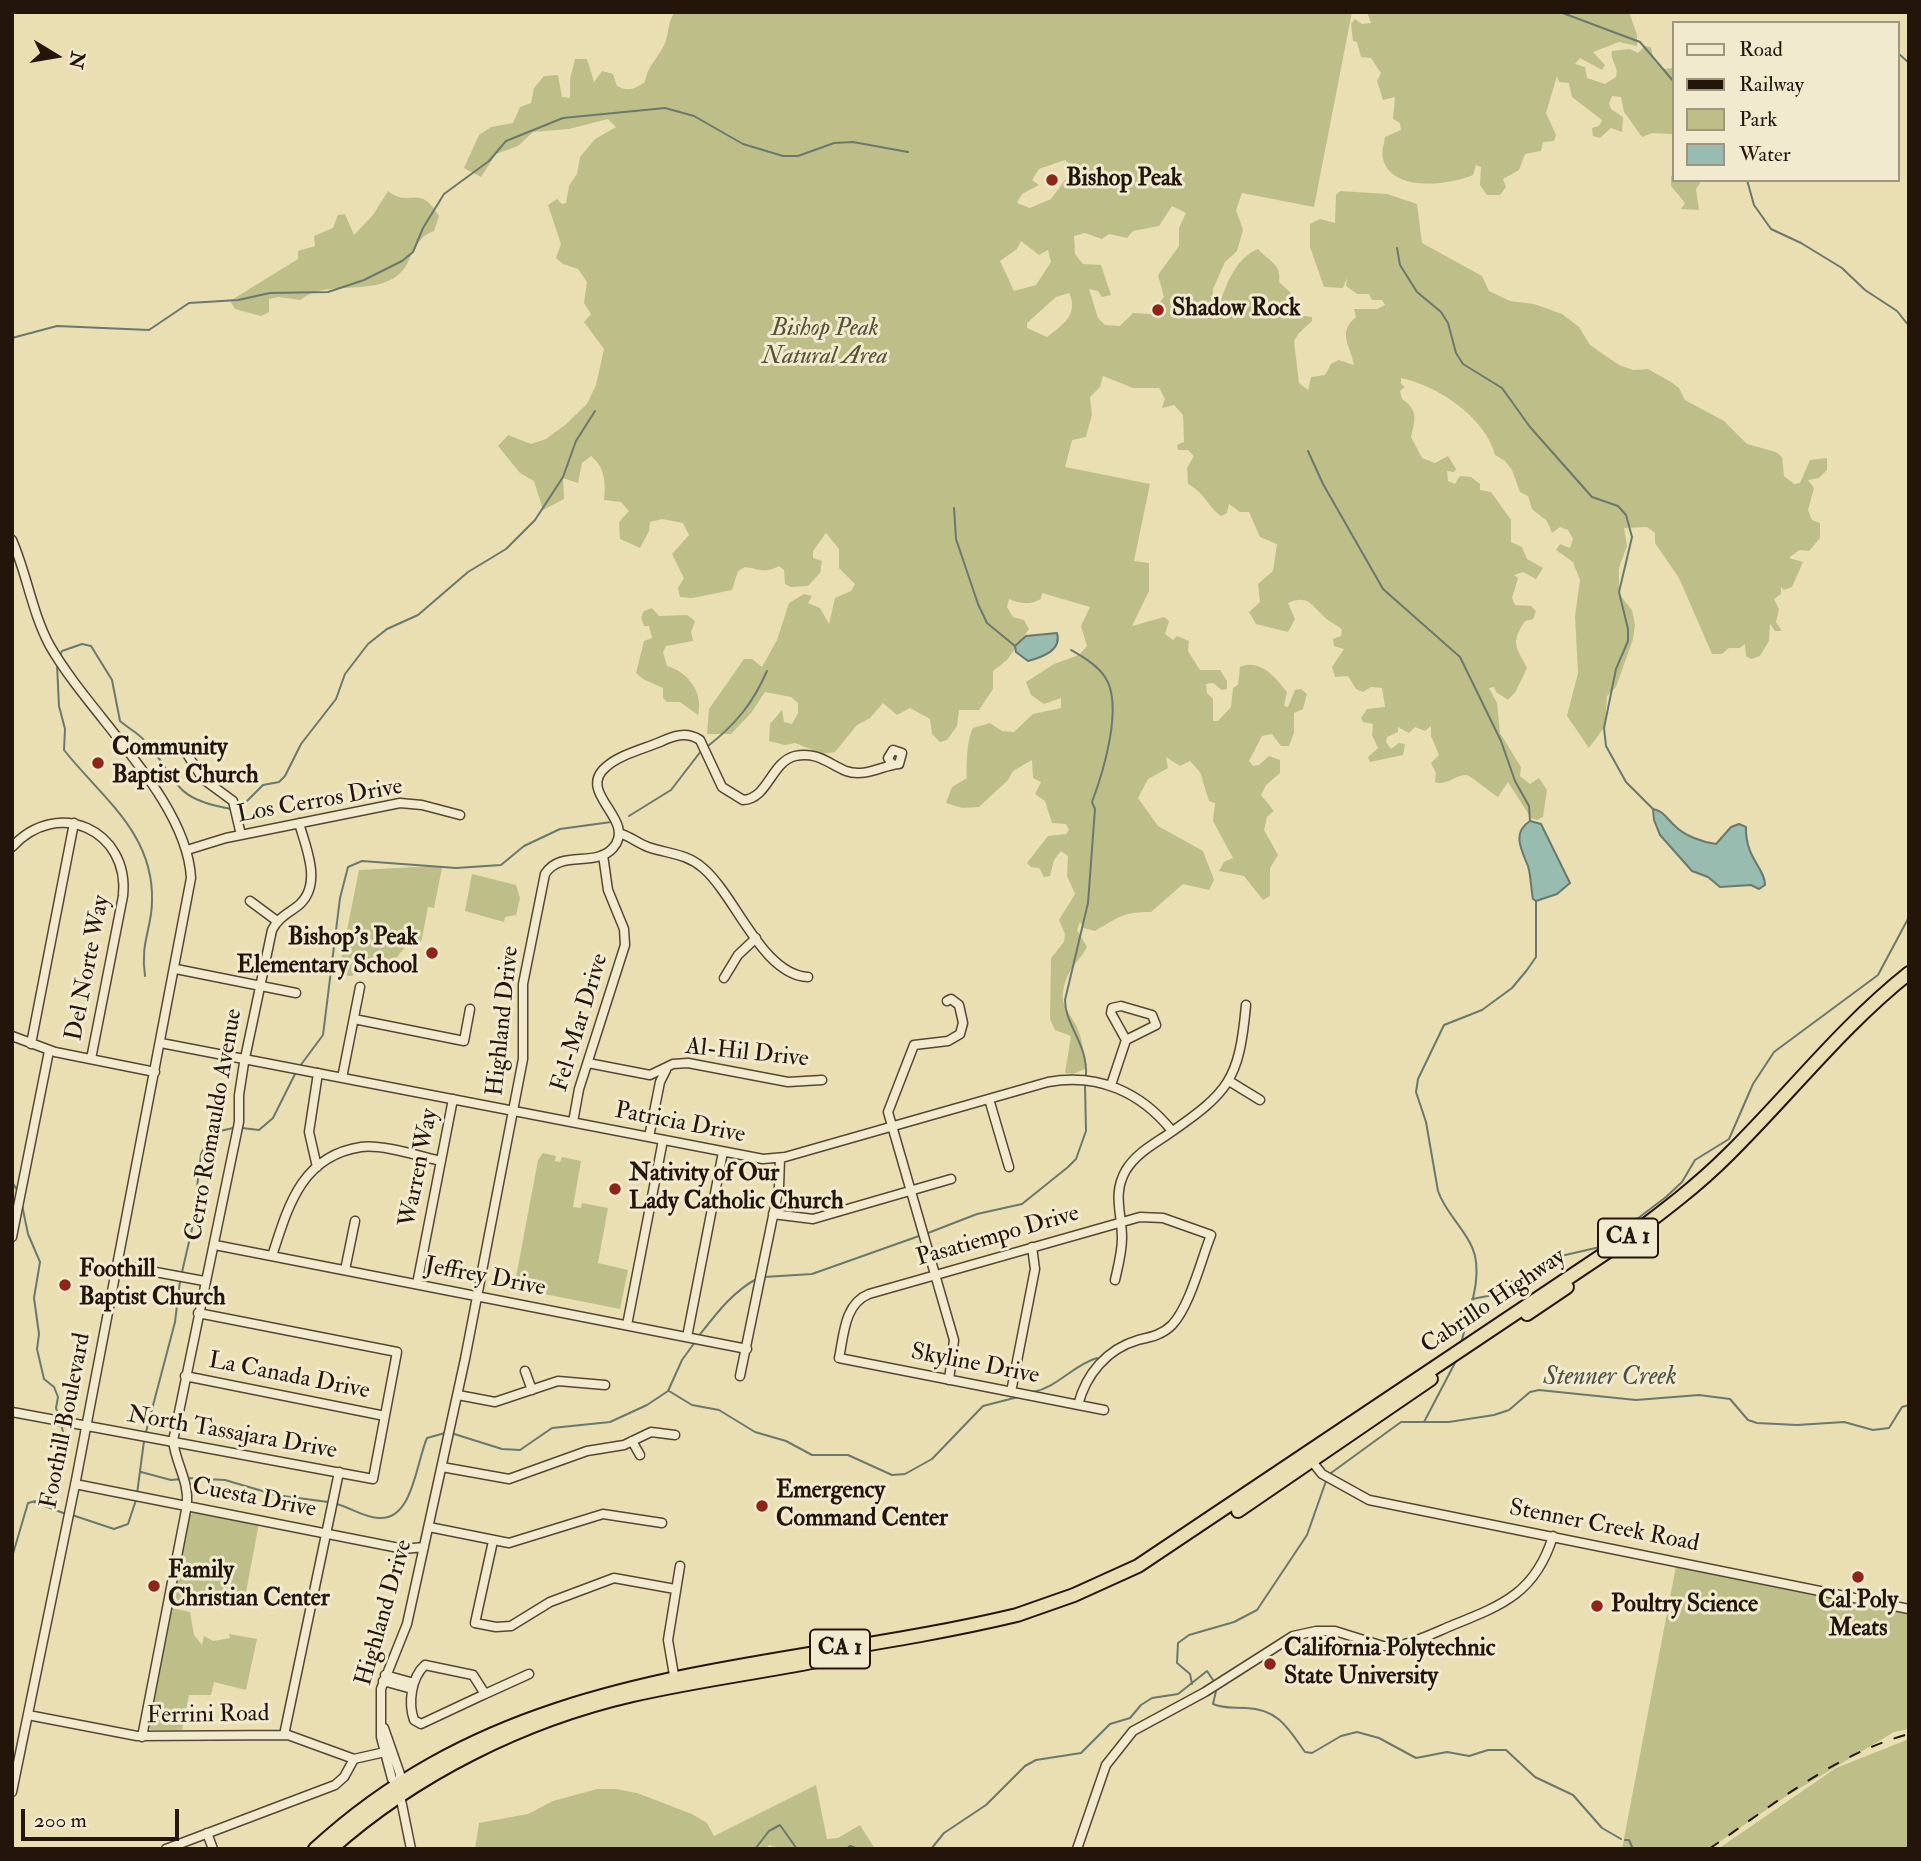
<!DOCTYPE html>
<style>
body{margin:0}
#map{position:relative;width:1921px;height:1861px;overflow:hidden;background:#eadeb3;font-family:"IM FELL Double Pica",serif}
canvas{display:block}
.frame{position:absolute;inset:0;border:14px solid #23150a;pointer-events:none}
.legend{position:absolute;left:1672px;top:21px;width:228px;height:161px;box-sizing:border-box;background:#f1eace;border:2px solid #9f9580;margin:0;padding:9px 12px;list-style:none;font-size:21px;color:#23150a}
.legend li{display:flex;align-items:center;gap:14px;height:35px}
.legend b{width:35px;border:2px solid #9f9580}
.north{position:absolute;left:21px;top:21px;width:70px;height:70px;-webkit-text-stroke:5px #f1eace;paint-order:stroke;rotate:101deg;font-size:19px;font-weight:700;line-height:28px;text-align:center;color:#23150a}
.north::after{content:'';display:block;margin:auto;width:24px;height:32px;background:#23150a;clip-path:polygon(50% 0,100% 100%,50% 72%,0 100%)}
.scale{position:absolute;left:21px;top:1809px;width:158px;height:32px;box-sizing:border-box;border:4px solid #23150a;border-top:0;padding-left:9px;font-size:21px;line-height:24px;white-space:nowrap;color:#23150a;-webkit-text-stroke:5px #f1eace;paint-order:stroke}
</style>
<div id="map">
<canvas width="1921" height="1861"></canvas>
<div class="frame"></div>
<ul class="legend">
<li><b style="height:9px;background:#f1eace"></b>Road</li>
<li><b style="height:9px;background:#23150a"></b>Railway</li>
<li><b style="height:19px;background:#bebf88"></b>Park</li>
<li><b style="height:19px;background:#98bcaf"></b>Water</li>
</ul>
<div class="north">N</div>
<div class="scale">200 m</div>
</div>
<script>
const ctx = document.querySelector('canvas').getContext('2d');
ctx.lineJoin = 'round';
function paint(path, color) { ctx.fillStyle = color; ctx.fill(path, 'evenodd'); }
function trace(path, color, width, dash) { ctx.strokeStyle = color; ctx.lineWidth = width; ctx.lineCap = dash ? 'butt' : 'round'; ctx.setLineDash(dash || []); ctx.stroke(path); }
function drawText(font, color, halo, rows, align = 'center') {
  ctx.font = font + ' "IM FELL Double Pica",serif'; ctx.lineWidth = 6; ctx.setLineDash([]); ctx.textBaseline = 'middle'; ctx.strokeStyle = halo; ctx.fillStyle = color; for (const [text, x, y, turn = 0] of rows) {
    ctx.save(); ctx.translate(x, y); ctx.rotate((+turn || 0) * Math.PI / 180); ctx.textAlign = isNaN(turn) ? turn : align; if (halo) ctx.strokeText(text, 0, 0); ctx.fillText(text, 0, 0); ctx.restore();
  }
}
paint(new Path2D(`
 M675,12H1352L1314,207L1242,193L1236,210L1243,230L1237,251L1225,262L1213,289L1212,305L1221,300C1228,280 1237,258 1258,249C1269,262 1282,263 1279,282L1291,293V314L1312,317V321L1299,333L1294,341L1299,383L1308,390L1311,377L1325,375L1331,364L1339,360L1354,365C1350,344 1337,333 1356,317L1354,309H1377L1385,305L1382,300H1372L1369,294H1357L1346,286L1347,278L1343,288L1324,287L1310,247V224L1320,219L1335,223L1336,195L1340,191L1387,194L1417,204L1422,243L1482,276L1489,291L1510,301L1534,304L1562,314L1579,327L1590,345L1619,365L1633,370L1648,369L1671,382L1679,388L1685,400L1724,421L1747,444L1776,452L1782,457L1784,476L1794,484L1800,483L1810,460L1827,458V470L1819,478L1808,480L1814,488L1808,510L1812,520L1820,523V538L1809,551L1799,550L1789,558L1803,562L1792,587L1784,590L1781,587V594L1774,599L1779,609L1776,622L1782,631H1775L1770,624L1769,641L1760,656L1751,659L1746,656L1745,644L1740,648H1729L1722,654H1712L1679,578L1655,543V533L1647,527L1624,528L1627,546L1619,568V594L1632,610L1635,625L1633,639L1616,687L1607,696L1605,726L1589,748L1567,716L1578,673L1575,616L1580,580L1573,562L1556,550L1560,544L1570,548L1573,539L1568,530L1560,527L1552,533L1547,521L1532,509L1528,496L1520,492L1512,470L1505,461L1495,455C1485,417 1438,386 1401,378V384L1405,387L1400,391L1402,399C1419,410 1415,420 1411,437L1422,458L1435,463L1448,456L1456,469L1454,472L1447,471L1448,481L1455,484L1460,476L1471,477L1480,484V490L1491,492L1511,520V542L1522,547L1527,559L1543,568L1536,579L1523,572L1514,575L1518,578L1512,598L1515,605L1531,606L1536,611L1533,619L1525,621C1510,644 1516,646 1527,668L1516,691L1508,700L1496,692L1494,687L1489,688L1497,703L1500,733L1521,767L1520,776L1530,784L1539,778L1547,790L1543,817L1537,820L1531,818L1508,782L1498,797C1492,793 1469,775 1467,775C1454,775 1447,786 1435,782L1436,773L1431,763L1439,755L1431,736V726L1425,731L1415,727L1409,733L1398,727V732L1387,737L1386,742L1391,749L1399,743L1405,744L1403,755L1370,762L1368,757L1378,748L1372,735L1373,724L1363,722L1361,718L1367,709L1385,707L1382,688L1371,687L1363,692L1356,689L1348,676L1335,677L1332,667L1344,649L1334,646L1333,639L1341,636L1342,630C1338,625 1333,624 1328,620C1313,608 1309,593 1288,603L1295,619L1288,632L1256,624L1249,612L1260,602L1258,584L1273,571L1277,544L1260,537L1249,512H1240L1229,504L1227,513L1221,516C1206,505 1207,495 1188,484L1187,468L1194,456L1188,450H1178L1177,445L1184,442L1183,415L1174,405L1162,408L1165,399L1159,388H1133L1103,376L1100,387L1090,397L1092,414L1086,437L1072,440L1065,467L1150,484L1134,561L1149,563V591L1132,626L1164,617L1169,621L1165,634L1173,640L1177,636L1189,641L1188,651L1200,670H1220L1227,681V689L1222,690L1213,683L1206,684L1207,693L1213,699V721H1218L1231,707L1233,688L1238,685L1240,667C1260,658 1276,678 1287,692L1284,706L1288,707L1295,690L1301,689L1307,694L1303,709L1294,713V733L1289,746H1281L1272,734L1262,736L1249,761L1253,766L1259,765L1269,756L1280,760V773L1266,785L1261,795L1274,811L1267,817L1264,830L1278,855L1270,868V896L1263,900L1244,876L1219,871L1224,862L1233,858L1213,821L1215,803L1209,801L1200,772L1190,761L1180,766L1166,757L1168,768L1148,779L1138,798L1158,826L1203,851L1214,880L1209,890L1183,884L1151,912C1124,912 1120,916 1095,931L1084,928L1080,922L1077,930L1087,947C1081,959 1070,967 1066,980C1058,1004 1066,1007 1076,1025C1082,1037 1085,1056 1085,1069L1073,1074L1065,1073L1071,1036L1055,1030L1050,1019L1051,958L1064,942L1065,934L1059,920L1075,894L1067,876L1068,856L1061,851L1054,860L1050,876L1044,877L1039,868L1031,867L1027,863L1048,836L1066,834L1069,830L1066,824L1052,823L1045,801L1035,794L1041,782L1033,778L1032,760L1013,771L1008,780L979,807L962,808L946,803L952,787L967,778C966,767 967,738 973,728L990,723L1002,731L1014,732L1033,714L1061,708V698L1044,704L1031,695L1026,682L1054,664L1079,655L1087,646L1081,626L1090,607L1042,593L1041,599C1030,605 1020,604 1009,599L1007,607L1013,617L1024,620L1029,629L1007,660L993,671V689L979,710H959L957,726L947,740L940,742L932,734L930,719L910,708L897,715L883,703L870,718L857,725L835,752L823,754L795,743L785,745L769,741L770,724L782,710L784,722L792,724L798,713V703L791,697L765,692L751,713L731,734H707L709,709L744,659H752L762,667L777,640L789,603L804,594L812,596L808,603L820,608L829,624L835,598L851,591L855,584L839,568V549L826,533L813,551V558L822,561L820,573L808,586L791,587L785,584L784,570L779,566C764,574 760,569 745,567L738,571L732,590L692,598L680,597L678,588L684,578L672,554L689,535L683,523L662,519L650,522L649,531L640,548L620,539L619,522L629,511L621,502L604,500C606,484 605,467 591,456L582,463L578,483L563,478L564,499L543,510L534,481L520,473L498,446L508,435L531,444L546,439L565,425L587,404L596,385L604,349L584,322L591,314L584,303L587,282L578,269L563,264L556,258L561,244L548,205L557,199L562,204L566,203L569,186L577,174L580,157L595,139L616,127L608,119L569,129L533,132L518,146L496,154L481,177L464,168L479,135L491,127L513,123L520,107L531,103L534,88L544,76L558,75L562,97L570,98V79L575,59H587L594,82L602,71L613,74L617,86C628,92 635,89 645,82C647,65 661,56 666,40C669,29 668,22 675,12ZM1065,160L1074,168L1051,199L1030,208L1017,203L1022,194L1039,185L1032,180L1039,169ZM1172,206L1186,213L1179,228V246L1158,275L1164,297L1150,314L1133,313L1120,326L1105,325L1098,318L1089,289L1098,291L1102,297L1111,295L1101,265L1083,264L1075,254L1074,236L1085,233L1102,239L1109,234L1127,238L1133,231L1159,226ZM1021,241L1039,255L1048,250L1051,262L1036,285L1014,291L1000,261L1017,249ZM1069,293C1079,314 1063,325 1047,337L1027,328V323L1056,297Z
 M1367,12H1629L1637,35V46L1619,42L1593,52L1605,65L1602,70L1580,58L1575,64L1585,67L1587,78L1605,84L1616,77C1619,66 1610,61 1612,51L1630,49L1638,53L1645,46L1651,47L1654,61L1663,69L1674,68V143L1672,134L1652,133L1642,137L1624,112L1621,97L1612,96L1609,103L1611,109L1623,117L1622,132L1611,128L1600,138L1593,136L1592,128L1599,126L1602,120L1572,97L1569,83L1559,82L1557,76L1546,113L1556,135L1554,141L1543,142L1541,151L1525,154L1519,170L1503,179L1506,187L1500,195H1487L1480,185L1481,167L1476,165L1473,175C1450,185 1392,193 1383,159C1381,152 1384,144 1385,137L1401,130L1400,123L1393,119L1395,97L1383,100L1377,81L1381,73L1371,58L1361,57L1357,42L1353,41L1351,24L1355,19L1362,24L1371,23Z
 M1674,175V180H1702L1696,189L1699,210L1681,209L1685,203L1671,186V176Z
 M388,191C411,209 418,182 439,216L434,231C410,239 414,266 394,278C366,295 324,280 300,300L279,297L269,299V312L261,316L235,309L230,301L298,259V251L315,246L314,236L333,228L338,215L345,214L354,235L373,215Z
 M652,608L659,616L687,615L695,621L691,632L693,641L666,646L663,652L667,666C688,672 704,693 698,715L680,702H667L663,698V688L643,679L636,673L644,641L652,638L649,626H644L641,617L644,611Z
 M433,866L442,868L434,908L428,907L421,943L410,941L397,957L396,968L367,965L352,976L338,975L359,870Z
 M472,874L516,885L520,898L516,915L505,917L504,922L465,911Z
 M543,1153L556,1156L555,1161L560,1162L562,1157L581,1161L573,1207L581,1208L582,1203L608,1208L598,1263L628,1270L620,1309L514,1288L538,1160Z
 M195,1511L259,1523L244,1603L197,1607L174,1600L190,1515Z
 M1676,1566L1909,1613V1729L1894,1732L1785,1797L1709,1849H1622Z
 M172,1608L190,1612L194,1635L202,1645L204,1636L213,1641L230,1638L229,1634L257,1639L246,1690L214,1682L211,1695H189L182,1730H151L149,1728Z
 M1909,1739V1849H1718L1836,1768Z
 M816,1785L827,1839L838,1838L860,1825L875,1849H783L769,1845L767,1849H475L479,1823L528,1814L553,1801L597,1789H616L637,1793L692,1814L707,1823L714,1836Z`), '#bebf88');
const water = new Path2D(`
 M1057,633C1062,650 1043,657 1028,661L1016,652L1015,646L1026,636Z
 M1653,809C1664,811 1667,819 1675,826C1685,836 1702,842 1716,844L1731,827L1739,824L1746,827C1745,858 1765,868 1765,885L1759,889L1751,885L1720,887L1708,877L1692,871L1660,835L1654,820Z
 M1530,821L1541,824L1570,883L1557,894L1536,901L1533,899C1531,889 1531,876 1528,866C1522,851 1511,833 1530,821Z`);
paint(water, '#98bcaf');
trace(water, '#69796d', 2);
trace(new Path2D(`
 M1560,12L1640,42L1674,82
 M1898,53L1909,63
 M1747,180L1754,205L1771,229L1801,243L1842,268L1865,290L1897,311L1909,326
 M1397,248L1400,265L1417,292L1441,312L1448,323L1456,353L1463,364L1502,388L1530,427L1592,497L1618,506L1626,515L1632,537L1619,592L1628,629V641L1616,669L1604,728L1606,746L1626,782L1653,809
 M12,338L57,326L149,330L189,303L238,300L270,293L328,292L364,280L402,261L413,252L423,228L444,194L489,161L506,141L563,118L665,108L694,116L743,144L783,156H798L834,143L853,142L908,152
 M1308,451L1323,484L1383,589L1460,657L1501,741L1515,781L1529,806L1530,821
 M954,508L956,539L978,604L987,623L1015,646
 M1071,650C1083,657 1097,665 1105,677C1124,705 1103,773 1092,802L1095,809L1088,903L1065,1000C1065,1025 1088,1044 1086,1076
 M60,656L62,651L82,644L91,646L112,680L120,721C128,728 138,733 145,741C181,781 169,798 231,809
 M57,665L59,706L65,729L64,750C102,798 154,833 152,901C152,928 140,943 145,976
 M708,746C736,724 753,703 767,671
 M240,808L263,785L279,782L285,776L301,744L336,699L345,674L368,644L387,629L418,615L468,572L506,549L535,520L563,477L576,441L595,411
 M629,816L671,790L701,751
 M300,1066L323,1035L340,898L348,867L362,861L456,868L501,865L524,846L560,829L611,822
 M242,1128L259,1130L273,1118L295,1074
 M12,1182L17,1190
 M22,1205L28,1234L40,1262L34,1298L39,1334L37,1349L44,1379L54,1387L58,1397L56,1408L59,1418
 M928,1233L977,1214L1022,1204L1068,1167L1076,1159L1086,1131L1085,1085
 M182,1272L192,1229L201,1154L212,1133L233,1128
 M764,1277L812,1274L919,1236
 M1472,1299L1493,1295L1511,1282L1561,1256L1600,1247L1666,1197L1682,1182L1695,1160L1729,1139L1753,1084L1774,1052L1878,975L1909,917
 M698,1337C716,1314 732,1292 758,1278
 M1461,1344C1467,1316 1485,1275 1472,1247C1463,1227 1445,1212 1438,1191L1426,1122L1416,1092L1418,1079L1444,1025L1482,1010L1512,988L1527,970L1536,957V901
 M669,1391L692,1405L719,1410L755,1432L786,1441L812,1455H848L892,1475L905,1474L932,1459L983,1406L1018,1397
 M1033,1392C1058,1387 1073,1365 1097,1358
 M1424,1422L1457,1359
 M146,1432L175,1322L180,1281
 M451,1433L502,1449L520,1450L552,1428L610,1422L647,1405L668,1391L682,1360L695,1342
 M141,1472L171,1480L181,1479
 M1331,1473L1401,1422H1449L1494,1415L1509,1410L1530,1392L1539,1390L1636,1400L1699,1395L1730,1399L1748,1420L1757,1423L1797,1425L1844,1422L1873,1430L1889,1428L1902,1407L1909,1405
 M186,1478L225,1480L276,1495L328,1502
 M137,1494L144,1441
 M34,1502L66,1514
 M337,1504C351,1508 365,1518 379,1518C413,1520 416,1463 427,1438L445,1433
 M72,1515L114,1529L128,1524L136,1500
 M12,1557L28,1503L40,1500C58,1476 71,1453 61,1424
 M1192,1684L1190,1674L1177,1663L1178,1643L1189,1635L1234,1622L1257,1610L1307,1535L1326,1481
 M1216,1691L1213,1704C1224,1709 1234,1707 1246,1708C1278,1709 1288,1728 1305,1752L1312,1753L1341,1736L1357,1732L1379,1738L1416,1758L1447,1752L1469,1756L1488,1750H1506L1535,1777L1573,1795L1602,1828L1621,1839
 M1625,1840H1629L1633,1849
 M755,1849L769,1831L780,1825L797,1849
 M846,1849L850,1846L859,1849
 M931,1849L944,1833L986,1805L1025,1766L1036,1760L1081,1753L1110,1724L1130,1718L1141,1705L1152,1698L1178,1694L1207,1671L1213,1680`), '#69796d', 2);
const minor = new Path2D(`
 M12,540C27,574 32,613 50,646C90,716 187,799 191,878L76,1480L12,1792
 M187,754L203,779L233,801L241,835
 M619,833C630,836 637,843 648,847C668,854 686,853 703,868C736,896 762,975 808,977
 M12,847C57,797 130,830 123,896L91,1059
 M187,850L226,838L400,803L422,805L460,815
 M250,901L277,921
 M176,969L296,993
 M724,978L738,955L756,938
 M947,1001L951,999L959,1005L963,1023L960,1034L948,1041L914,1045L888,1112L954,1340L949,1380
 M1121,1006L1152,1015L1156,1025L1126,1040L1111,1013L1112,1008Z
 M354,1019L464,1041L470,1009
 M12,1036L55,1052L155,1072
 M161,1043L763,1159L785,1157L1048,1082C1098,1073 1141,1092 1172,1131
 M31,1044L74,823
 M588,1063L650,1075L673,1064L688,1063L788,1082L822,1080
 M342,1078L360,987
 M1229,1081L1260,1100
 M1111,1085L1126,1040
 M989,1099L1009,1167
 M573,1122L579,1089L625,945L624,929L608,890L603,855
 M649,1137L660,1082L666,1070
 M317,1167L309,1132L318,1073
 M773,1214L813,1219L951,1179
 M12,1237L49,1051
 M215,1245L747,1349
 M272,1256C288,1207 301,1156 361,1147C382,1144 419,1156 441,1161
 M118,1265L204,1281
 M345,1270L355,1221
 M1115,1280C1118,1267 1122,1252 1122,1238C1122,1213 1112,1194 1126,1170C1136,1154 1152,1145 1167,1135C1229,1092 1239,1081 1246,1005
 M417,1284L453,1099
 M627,1325L663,1140
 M687,1337L723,1152
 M525,1371L532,1390
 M185,1376L385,1416
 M740,1376L779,1187L780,1158
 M1011,1392L1035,1269L1032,1247
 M458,1395L495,1402L558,1381L605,1385
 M1078,1405C1086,1374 1107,1349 1138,1340C1151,1337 1162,1335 1172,1325C1190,1306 1201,1260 1211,1235L1163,1218L1140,1217L869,1294C844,1304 844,1335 839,1358L1104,1410
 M12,1412L373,1479L397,1352L198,1313
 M632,1441L640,1455
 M1310,1459L1322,1474L1369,1500L1909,1609
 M442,1467L509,1479L587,1451L624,1445L651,1432L675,1435
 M75,1484L404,1549L424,1547
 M429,1527L509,1543L603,1514L662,1523
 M493,1541L475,1623L496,1627L511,1626L550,1602L614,1578L675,1589
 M425,1665L473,1675L485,1694L421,1724L414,1720C408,1703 411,1678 425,1665Z
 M385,1675L414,1683
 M383,1681L412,1689
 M675,1681L668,1640L680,1566
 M485,1694L529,1674
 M28,1715L137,1736L288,1735L354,1759L385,1752
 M384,1728L400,1774V1795L411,1849
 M284,1735L339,1472
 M142,1737L187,1505C189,1481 176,1464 173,1441L239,1122V1095L244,1063L272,930C279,916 290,913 300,904C322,883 306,848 299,823
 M399,1784L392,1779L381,1737V1689L407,1624L465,1359L523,1059V984L545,874C561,849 595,868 613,848C638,820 575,793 606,767C619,755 643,749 660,742C673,736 686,731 700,740L722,787L743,800C768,799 771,762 795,756C817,751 829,764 846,771C865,778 883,765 899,764L902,753L893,750L888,758L891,763
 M207,1833L213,1849
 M166,1849L335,1785L344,1777L354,1759
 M1077,1849L1106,1765L1133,1731L1205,1692L1293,1636L1316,1631H1335L1383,1646H1397C1416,1642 1434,1633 1453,1625C1503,1605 1536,1592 1553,1536`);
const highway = new Path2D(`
 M1527,1314L1567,1287
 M1238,1511L1431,1379
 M315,1849C518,1662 766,1675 1017,1615L1074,1595L1138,1566L1625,1240C1661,1213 1696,1187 1728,1155C1789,1095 1841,1027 1909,973
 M331,1849C415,1774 524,1720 633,1695C694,1681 756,1673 817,1661`);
trace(minor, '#554734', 11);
trace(highway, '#23150a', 16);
trace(minor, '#f1eace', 8);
trace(highway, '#eadeb3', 12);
trace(new Path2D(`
 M1709,1849C1772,1806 1834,1754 1909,1734`), '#23150a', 2, [12, 12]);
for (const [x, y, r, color] of [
 [1052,180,7,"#8f2418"],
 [1158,310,7,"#8f2418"],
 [98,763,7,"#8f2418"],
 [432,953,7,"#8f2418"],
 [615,1189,7,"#8f2418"],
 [65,1285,7,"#8f2418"],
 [762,1506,7,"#8f2418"],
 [1858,1577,7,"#8f2418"],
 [154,1586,7,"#8f2418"],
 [1597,1606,7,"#8f2418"],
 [1270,1664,7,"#8f2418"]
]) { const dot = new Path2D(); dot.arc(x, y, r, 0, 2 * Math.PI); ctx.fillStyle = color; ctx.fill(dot); trace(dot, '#f1eace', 2.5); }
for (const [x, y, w] of [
 [1628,1238,60],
 [840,1649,60]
]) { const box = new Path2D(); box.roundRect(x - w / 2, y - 19.5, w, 39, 5); ctx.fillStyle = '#f1eace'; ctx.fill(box); trace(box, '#23150a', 2); }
drawText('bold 23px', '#23150a', null, [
 ["CA 1",1628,1238],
 ["CA 1",840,1649]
]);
drawText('bold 24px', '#23150a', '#f1eace', [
 ["Bishop Peak",1066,180],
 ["Shadow Rock",1172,310],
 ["Community",112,749],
 ["Baptist Church",112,777],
 ["Bishop's Peak",418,939,"right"],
 ["Elementary School",418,967,"right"],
 ["Nativity of Our",629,1175],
 ["Lady Catholic Church",629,1203],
 ["Foothill",79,1271],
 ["Baptist Church",79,1299],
 ["Emergency",776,1492],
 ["Command Center",776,1520],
 ["Family",168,1572],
 ["Christian Center",168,1600],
 ["Cal Poly",1858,1602,"center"],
 ["Meats",1858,1630,"center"],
 ["Poultry Science",1611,1606],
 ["California Polytechnic",1284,1650],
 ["State University",1284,1678]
], 'left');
drawText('italic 24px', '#595036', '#f1eace', [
 ["Bishop Peak",825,330],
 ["Natural Area",825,358]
]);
drawText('24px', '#23150a', '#f1eace', [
 ["Los Cerros Drive",320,802,-10],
 ["Del Norte Way",89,968,-79],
 ["Highland Drive",504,1021,-84],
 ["Fel-Mar Drive",581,1023,-73],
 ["Al-Hil Drive",747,1054,6],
 ["Patricia Drive",680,1124,11],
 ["Cerro Romauldo Avenue",215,1125,-80],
 ["Warren Way",420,1168,-79],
 ["Pasatiempo Drive",998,1237,-16],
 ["Jeffrey Drive",485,1278,11],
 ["Cabrillo Highway",1494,1302,-34],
 ["Skyline Drive",975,1365,11],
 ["La Canada Drive",289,1377,11],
 ["Foothill Boulevard",67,1421,-79],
 ["North Tassajara Drive",232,1434,10],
 ["Cuesta Drive",254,1499,11],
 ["Stenner Creek Road",1604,1527,11],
 ["Highland Drive",385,1613,-74],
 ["Ferrini Road",208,1716,-1]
]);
drawText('italic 26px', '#4c4f44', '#f1eace', [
 ["Stenner Creek",1610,1378]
]);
</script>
